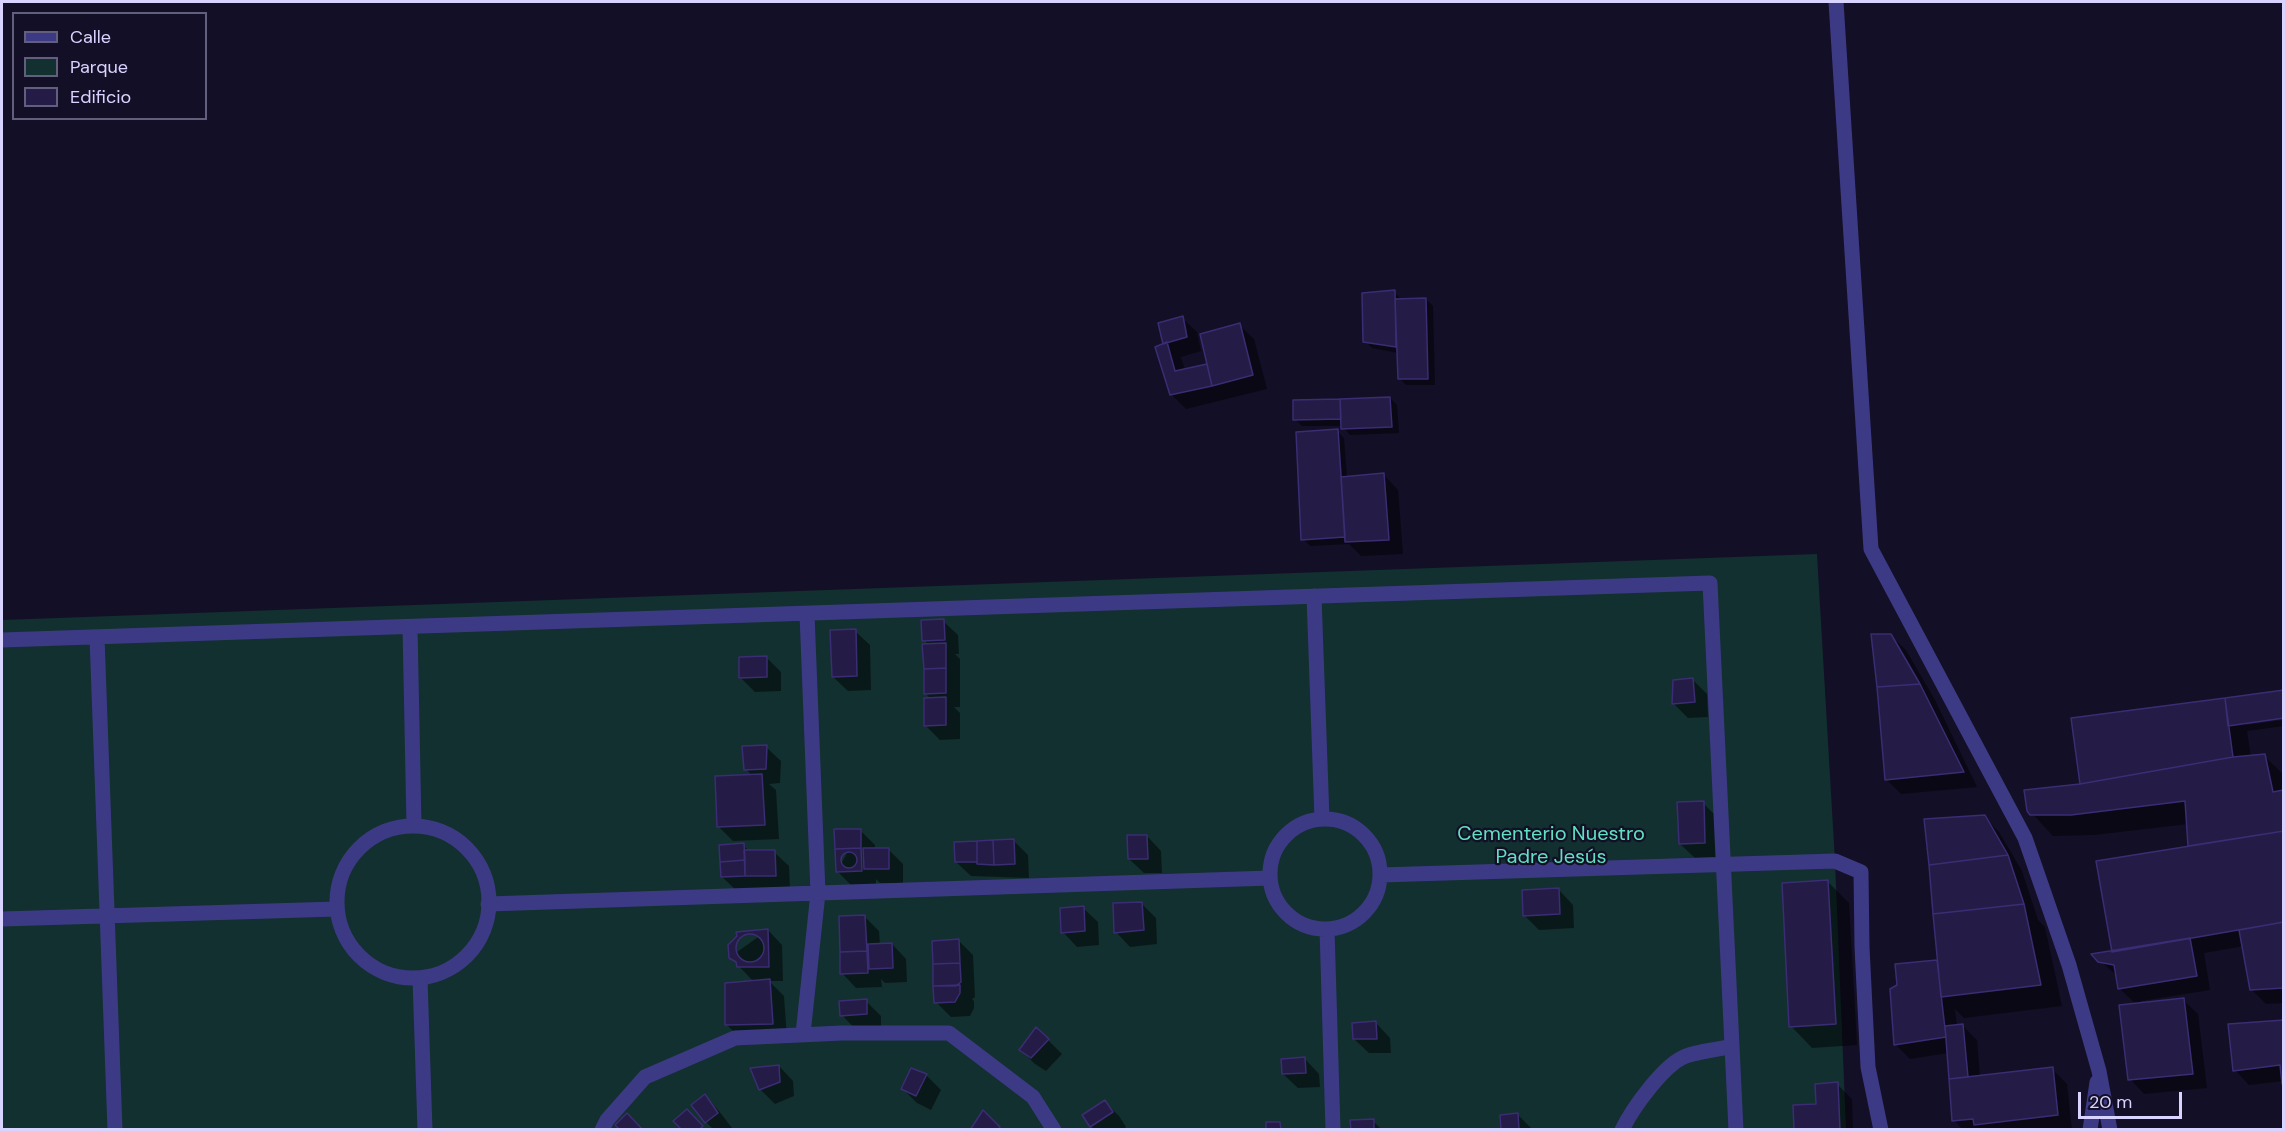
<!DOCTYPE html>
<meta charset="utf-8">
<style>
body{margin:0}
#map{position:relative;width:2285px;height:1131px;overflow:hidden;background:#130f26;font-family:"DM Sans",sans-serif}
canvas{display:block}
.frame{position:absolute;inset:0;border:3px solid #d9d4ff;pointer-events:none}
.legend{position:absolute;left:12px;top:12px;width:195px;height:108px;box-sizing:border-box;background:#130f26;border:2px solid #625e7d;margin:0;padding:8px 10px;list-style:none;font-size:18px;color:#d9d4ff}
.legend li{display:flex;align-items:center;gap:12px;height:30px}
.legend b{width:30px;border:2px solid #625e7d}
.scale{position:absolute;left:2078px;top:1092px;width:104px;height:27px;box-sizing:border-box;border:3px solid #d9d4ff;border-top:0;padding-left:8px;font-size:18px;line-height:21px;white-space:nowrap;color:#d9d4ff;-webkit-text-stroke:4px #130f26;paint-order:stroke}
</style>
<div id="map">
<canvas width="2285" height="1131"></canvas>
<div class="frame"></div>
<ul class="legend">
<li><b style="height:8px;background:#3d3a85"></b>Calle</li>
<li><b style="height:16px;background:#12302f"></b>Parque</li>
<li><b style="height:16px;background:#241b47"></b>Edificio</li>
</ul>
<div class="scale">20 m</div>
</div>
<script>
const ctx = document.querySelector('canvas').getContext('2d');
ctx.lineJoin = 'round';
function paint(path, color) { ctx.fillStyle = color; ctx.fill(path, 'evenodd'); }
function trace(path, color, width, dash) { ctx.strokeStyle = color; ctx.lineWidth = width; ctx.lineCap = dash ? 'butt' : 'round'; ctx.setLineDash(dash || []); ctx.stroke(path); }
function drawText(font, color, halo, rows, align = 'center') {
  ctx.font = font + ' "DM Sans",sans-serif'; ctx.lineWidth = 4.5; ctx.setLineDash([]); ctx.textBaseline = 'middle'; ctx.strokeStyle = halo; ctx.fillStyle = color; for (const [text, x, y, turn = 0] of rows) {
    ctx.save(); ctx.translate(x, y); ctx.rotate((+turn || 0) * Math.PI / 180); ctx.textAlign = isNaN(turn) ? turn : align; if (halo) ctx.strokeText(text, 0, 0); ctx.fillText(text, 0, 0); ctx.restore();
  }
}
paint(new Path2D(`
 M1817,554L1835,861L1846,1129H2V620Z`), '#12302f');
paint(new Path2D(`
 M1394,292L1401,299H1426L1433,306L1435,385H1406L1399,378L1398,353L1372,348L1365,341Z
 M1182,318L1197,332L1201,351L1181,357L1185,370L1209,365L1239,325L1254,339L1267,389L1186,409L1171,394L1165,345Z
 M1390,398L1397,405L1399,433L1350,435L1342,426H1302L1295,419Z
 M1337,431L1344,438L1347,478L1384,475L1398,490L1403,554L1361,556L1349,544L1310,546L1303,539Z
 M943,621L958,635L959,654H955L960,659V707H954L960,713V739L940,740L925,725L931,699L925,693L929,645L924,640Z
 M855,631L870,645L871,690L848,691L833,677Z
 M1891,636L1906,650L1935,700L1977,787L1901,794L1887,780Z
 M766,657L781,672V691L755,692L741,678Z
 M1693,680L1707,694L1708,717L1688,718L1674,704Z
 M2073,719L2246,722V725L2284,720V726L2247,731L2251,757L2264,756L2284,775V1003L2266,1004L2251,989L2244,946L2204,953L2210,990L2141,1001V1004L2183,1000L2198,1014L2207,1088L2144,1094L2130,1079L2136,1004L2119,988L2117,976L2094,955L2114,953L2190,847L2188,824L2094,835L2053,836L2029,810L2082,785Z
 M766,747L781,761L780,783L769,784L776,790L779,839L733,841L718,826L752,776L746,769Z
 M1703,803L1718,818L1719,857L1695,858L1680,844Z
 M1984,817L1999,832L2022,871L2038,920L2045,927L2062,1006L1964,1018L1955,1009L1957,1026L1962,1025L1977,1040L1980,1077L2052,1069L2067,1084L2072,1130H1963L1954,1120L1948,1053L1910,1059L1895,1044L1937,962L1940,964Z
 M860,830L875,845V850L888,849L903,864V883H880L876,879V885L852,886L837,871Z
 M1147,836L1161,851L1162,873H1144L1129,859Z
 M1014,841L1028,855L1029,878L971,876L956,862Z
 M743,845L750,852H774L789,866L790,890L737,891L722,877Z
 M1828,882L1849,903L1857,1045L1812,1048L1791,1026Z
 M1559,890L1573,905L1574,928L1539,930L1524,915Z
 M1142,904L1156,918L1157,944L1130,947L1116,932Z
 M1083,908L1098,922L1099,945L1077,947L1063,932Z
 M864,916L879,931L880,945L892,944L906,959L907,982L885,983L881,979L882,987L856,988L842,973Z
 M768,930L782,945L783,981H769L784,996L787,1038L741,1039L726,1024L754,982L730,957Z
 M958,940L973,955L975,997L972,999L974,1001V1008L970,1016L951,1017L936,1002Z
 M866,1001L881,1016V1028L856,1030L842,1015Z
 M2284,1021L2283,1081L2249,1085L2235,1070Z
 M1376,1023L1390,1038L1391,1053H1369L1354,1039Z
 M1048,1040L1062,1054L1046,1071L1035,1064L1021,1050Z
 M1305,1059L1319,1074L1320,1087L1298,1088L1283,1074Z
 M779,1066L793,1081L794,1096L775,1104L760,1089Z
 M911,1070L926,1075L941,1090L931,1110L917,1103L902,1088Z
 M1837,1084L1852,1099L1853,1130H1796Z
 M705,1096L719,1111L732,1128L714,1130L706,1122Z
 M1105,1102L1119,1116L1126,1127L1123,1130H1095L1091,1126L1084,1116Z
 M1518,1115L1532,1129L1503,1130Z
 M1373,1121L1382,1130H1352Z`), '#0007');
const building = new Path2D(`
 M1395,290L1396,347L1363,342L1362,293Z
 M1426,298L1428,379H1398L1395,299Z
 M1183,316L1187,337L1163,344L1158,323Z
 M1240,323L1253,375L1212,386L1200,334Z
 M1167,342L1175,371L1207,364L1212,386L1170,395L1155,347Z
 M1390,397L1392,427L1341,429L1340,399Z
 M1340,399L1341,419L1293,420V400Z
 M1338,429L1345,537L1301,540L1296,432Z
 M1384,473L1389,540L1345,542L1341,477Z
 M944,619L945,640L922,641L921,620Z
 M856,629L857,676L832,677L830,630Z
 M1871,634H1891L1920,684L1877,687Z
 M946,643V668L924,669L922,644Z
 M767,656V677L739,678V657Z
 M946,668V693L924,694V669Z
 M1693,678L1695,702L1672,704L1673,680Z
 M1920,684L1964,772L1885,780L1877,687Z
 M2284,690V718L2228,726L2225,698Z
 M946,697V725L924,726V698Z
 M2225,698L2233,757L2080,784L2071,718Z
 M767,745L766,769L744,770L742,746Z
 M2265,754L2273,792L2283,790L2284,831L2188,846L2185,801L2071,815H2030L2027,811L2024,790L2080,784L2233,757Z
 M762,774L765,825L717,827L715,776Z
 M1704,801L1705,843L1679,844L1677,802Z
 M1985,815L2008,855L1929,865L1924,819Z
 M834,829H861V848L835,849Z
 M2284,831V922L2112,952L2096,861Z
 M1127,835H1147L1148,859H1128Z
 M1014,839L1015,864L994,865L993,840Z
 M993,840L994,865L977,864V841Z
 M977,841V862H955L954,842Z
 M744,843L745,860L720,862L719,845Z
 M861,848L862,871L836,872L835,849Z
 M863,848H889V869H864Z
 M744,850H775L776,876H745Z
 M841 860a8 8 0 1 1 16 0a8 8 0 1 1-16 0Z
 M2008,855L2024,904L1933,914L1929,865Z
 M745,860V876L721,877L720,862Z
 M1828,880L1836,1024L1789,1027L1782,883Z
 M1559,888L1560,914L1523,916L1522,890Z
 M1142,902L1144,930L1114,933L1113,903Z
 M2024,904L2041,985L1941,997L1933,914Z
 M1084,906L1085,931L1061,933L1060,908Z
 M865,915L867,951L840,952L839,916Z
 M2284,922V988L2250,990L2239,930Z
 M768,929L769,967H737L736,962L729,958L728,945L737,936L736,932Z
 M736 948a14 14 0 1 1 28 0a14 14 0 1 1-28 0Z
 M2190,938L2197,976L2118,989L2114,965L2098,962L2091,954Z
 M959,939L960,963L933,964L932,941Z
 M892,943L893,968L869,969L868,944Z
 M867,951L868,973L840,974V952Z
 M1937,960L1946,1037L1894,1045L1890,989L1897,985L1895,964Z
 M960,963L961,982L956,986H933V964Z
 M770,979L773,1024L725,1025V983Z
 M960,985V993L955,1002L934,1003L933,986Z
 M2184,998L2193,1074L2128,1080L2119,1005Z
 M867,999V1014L840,1016L839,1001Z
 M2284,1020V1083L2282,1084L2280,1065L2233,1071L2228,1024Z
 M1376,1021L1377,1039H1353L1352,1023Z
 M1963,1024L1968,1077L1949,1079L1945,1026Z
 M1036,1027L1049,1039L1031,1058L1019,1050Z
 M1305,1057L1306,1073L1282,1074L1281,1059Z
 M779,1065L780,1082L759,1090L750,1068Z
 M2053,1067L2058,1115L1974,1125L1973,1119L1952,1121L1949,1079Z
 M911,1068L927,1074L916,1096L901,1089Z
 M1838,1082L1840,1130H1794L1793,1105L1816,1104L1815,1084Z
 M705,1094L718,1113L705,1123L691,1105Z
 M1105,1100L1113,1112L1090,1127L1082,1115Z
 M687,1109L703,1126L699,1130H682L673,1121Z
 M983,1110L1000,1127L997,1130H970Z
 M627,1113L643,1130H620L615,1125Z
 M1518,1113L1519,1130H1501L1500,1115Z
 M1374,1119V1130H1351L1350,1120Z
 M1266,1122H1280L1281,1130H1266Z`);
paint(building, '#241b47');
trace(building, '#3b2d73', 1.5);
trace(new Path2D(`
 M1836,2L1871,549L2025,838L2069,965L2099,1071L2110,1130
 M1314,596L1322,819
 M410,627L414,826
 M97,637L115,1130
 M2,640L1710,583L1736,1130
 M1270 874a55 55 0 1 1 110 0a55 55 0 1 1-110 0Z
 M337 902a76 76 0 1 1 152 0a76 76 0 1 1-152 0Z
 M1380,875L1835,861L1861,872L1862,947L1868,1067L1881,1130
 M488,904L1270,878
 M2,919L337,909
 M1327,929L1333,1130
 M420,978L425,1130
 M803,1034L818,893L807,614
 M602,1130L607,1120L645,1077L735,1038L842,1033H949L1033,1097L1054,1130
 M1622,1130C1632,1109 1664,1064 1686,1056C1700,1051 1717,1050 1732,1046
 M2090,1130L2097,1082`), '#3d3a85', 15);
drawText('20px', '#5fe0c0', '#130f26', [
 ["Cementerio Nuestro",1551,835],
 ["Padre Jesús",1551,858]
]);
</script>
